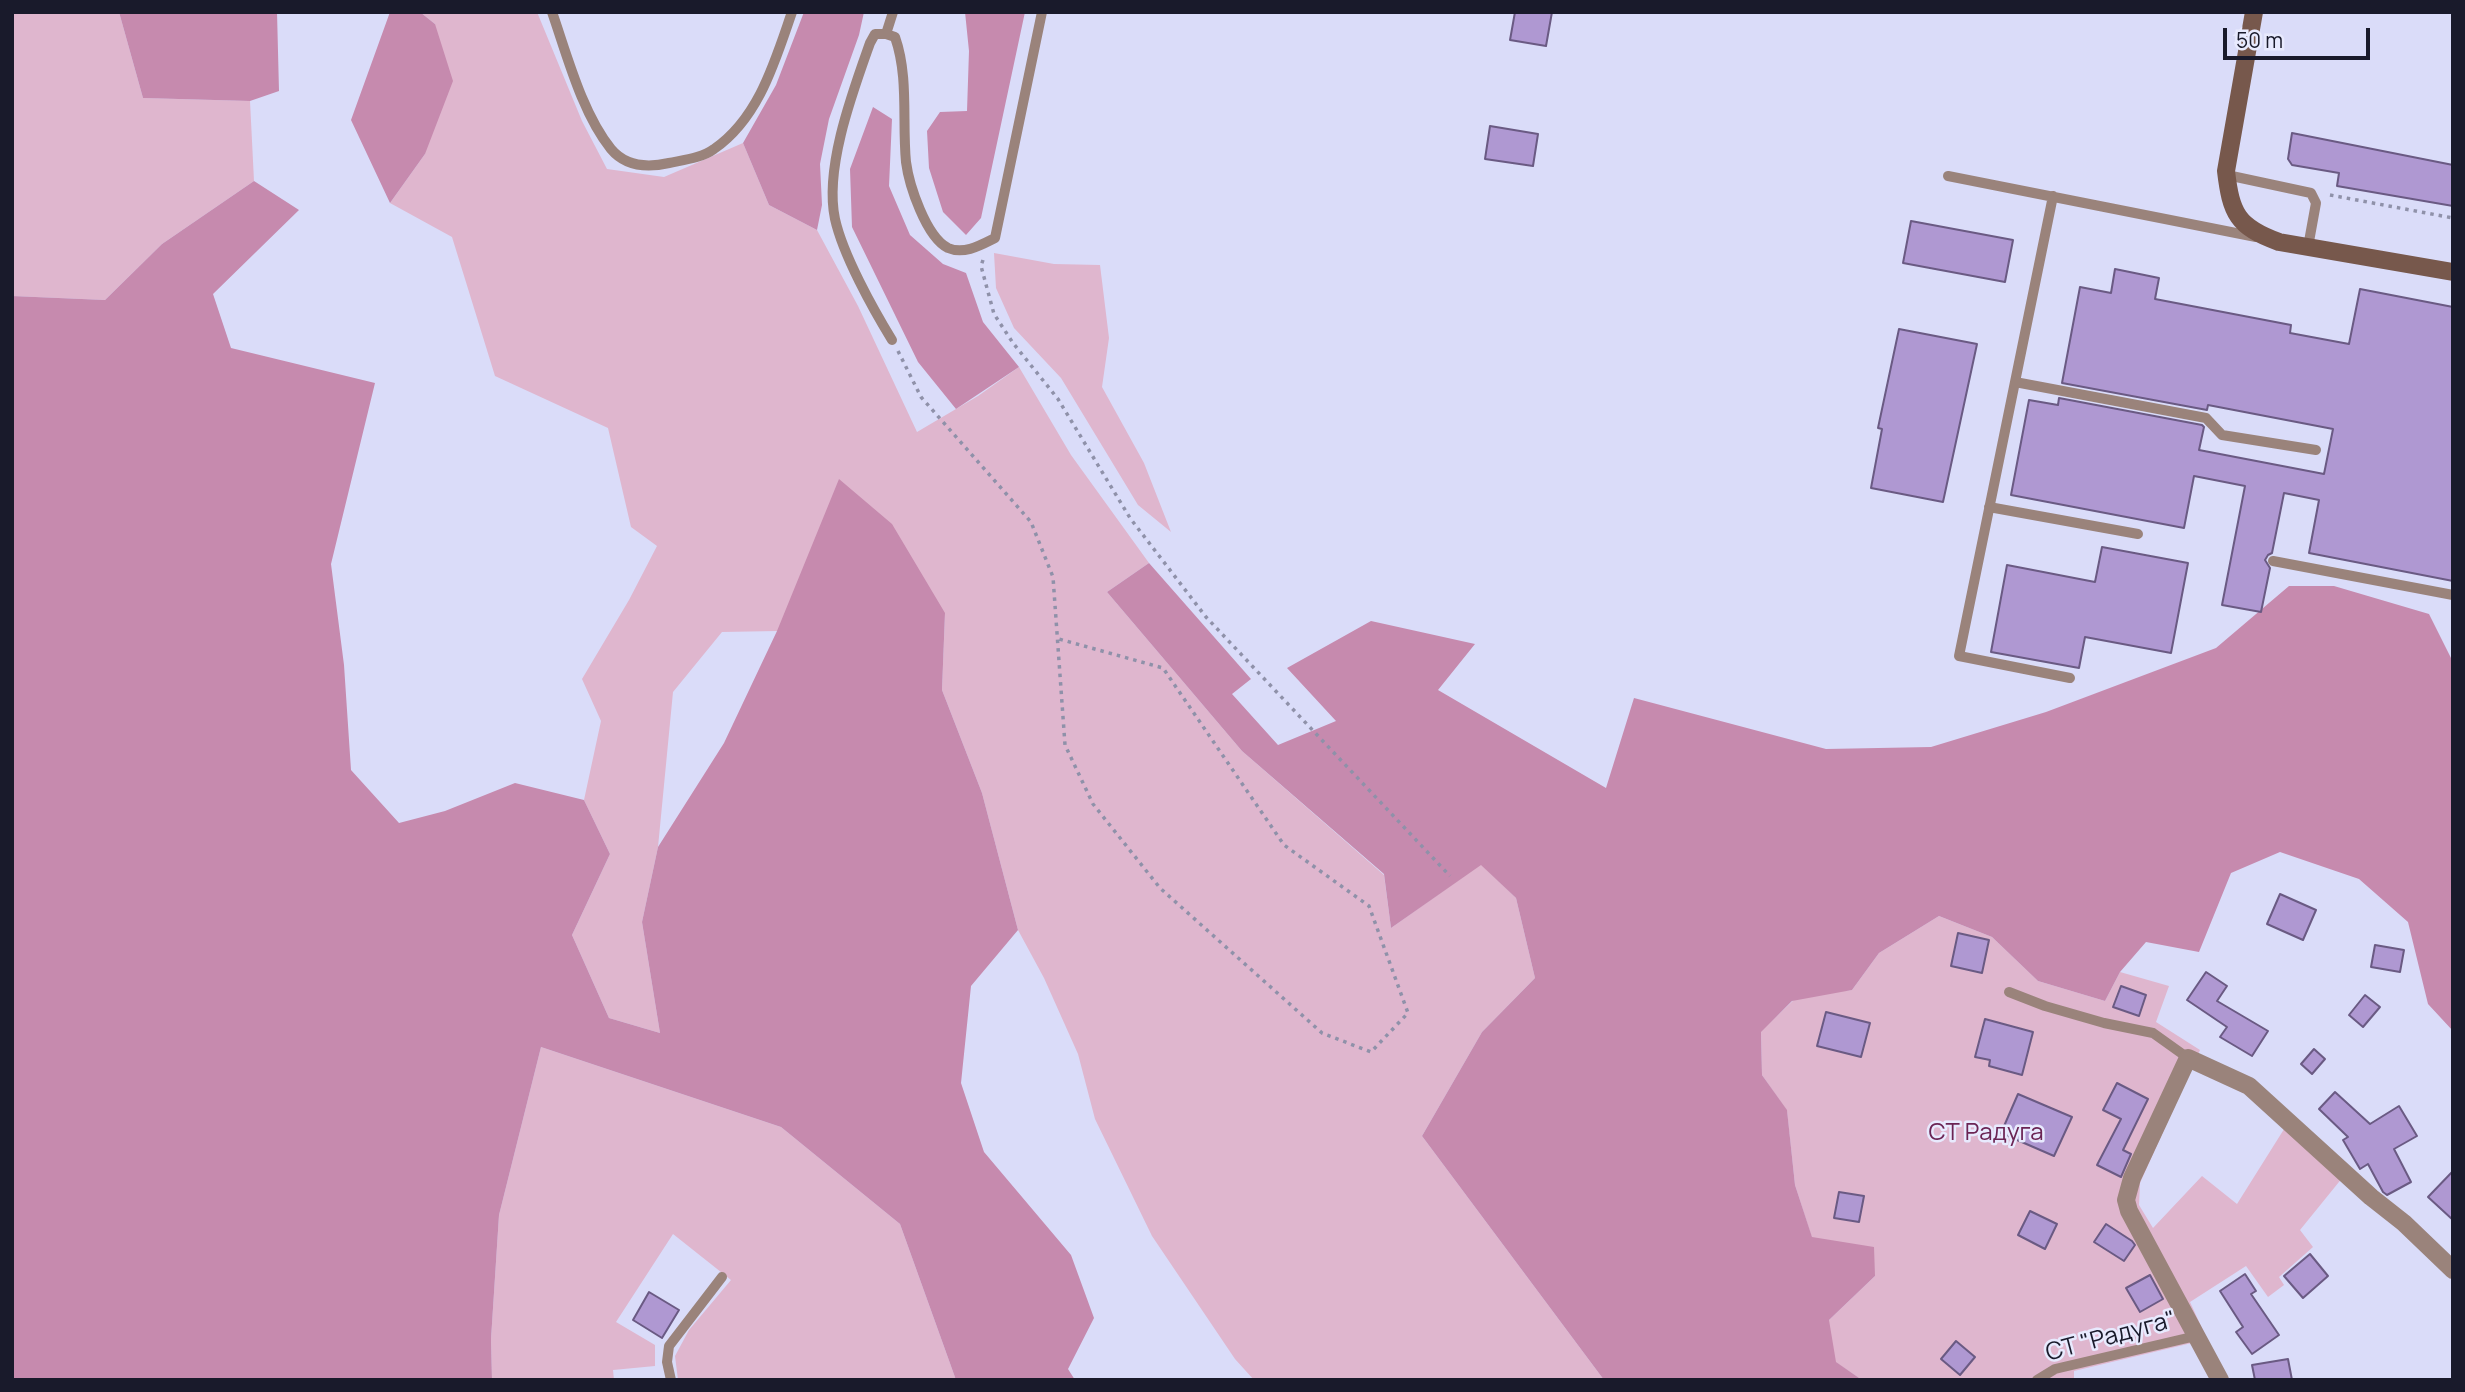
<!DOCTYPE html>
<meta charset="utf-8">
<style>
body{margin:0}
#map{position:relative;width:2465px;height:1392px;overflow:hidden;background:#dadcf9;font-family:Manrope,sans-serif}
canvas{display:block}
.frame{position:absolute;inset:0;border:14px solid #191a2b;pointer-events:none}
.scale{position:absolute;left:2223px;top:28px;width:147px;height:32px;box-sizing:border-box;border:4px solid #191a2b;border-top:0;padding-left:9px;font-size:21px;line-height:24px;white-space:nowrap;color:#191a2b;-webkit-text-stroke:5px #e8eafe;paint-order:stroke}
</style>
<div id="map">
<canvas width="2465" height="1392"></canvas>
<div class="frame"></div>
<div class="scale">50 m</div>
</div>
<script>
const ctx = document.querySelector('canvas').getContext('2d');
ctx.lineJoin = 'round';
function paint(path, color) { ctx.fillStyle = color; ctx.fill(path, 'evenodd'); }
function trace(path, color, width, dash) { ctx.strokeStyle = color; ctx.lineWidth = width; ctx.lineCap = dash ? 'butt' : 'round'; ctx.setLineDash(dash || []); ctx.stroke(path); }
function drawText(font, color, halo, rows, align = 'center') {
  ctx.font = font + ' Manrope,sans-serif'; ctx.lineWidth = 5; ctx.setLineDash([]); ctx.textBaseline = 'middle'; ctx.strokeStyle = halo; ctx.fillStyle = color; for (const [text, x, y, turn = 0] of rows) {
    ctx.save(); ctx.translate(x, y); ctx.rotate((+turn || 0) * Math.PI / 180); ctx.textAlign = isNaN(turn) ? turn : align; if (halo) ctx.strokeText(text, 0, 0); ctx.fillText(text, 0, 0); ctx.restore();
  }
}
paint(new Path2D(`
 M12,12H119L143,98L250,101L254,181L162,244L105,300L12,296Z
 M420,12H537L582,121L607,169L664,177L743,143L769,205L817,230L858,306L917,432L978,396L1019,367L1071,455L1149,563L1107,592L1242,751L1384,875L1391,928L1481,864L1516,898L1535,978L1482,1032L1422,1136L1604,1380H1254L1235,1359L1152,1236L1095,1119L1078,1054L1044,978L1018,930L982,793L942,690L945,613L777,631L722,632L673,692L658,847L642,922L660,1033L609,1018L572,935L610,854L584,800L601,721L582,679L629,600L657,546L631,527L608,428L495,376L452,237L390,203L425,154L435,24Z
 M994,253L1054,264L1100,265L1109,338L1102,387L1144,463L1171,532L1138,505L1061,378L1014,328L996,288Z
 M1939,916L1992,937L2038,981L2105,1001L2120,972L2169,986L2156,1022L2200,1050L2140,1183L2139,1205L2153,1228L2202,1176L2237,1204L2286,1126L2343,1177L2300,1230L2313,1247L2279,1277L2284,1285L2268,1297L2246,1266L2190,1302L2206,1337L2196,1342L2074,1371V1380H1862L1823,1354L1829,1320L1875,1276L1812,1238L1795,1185L1787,1111L1762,1075L1761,1031L1798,996L1852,990L1879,953Z
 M541,1047L781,1127L900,1224L956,1380H678L675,1356L689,1330L731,1280L673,1234L616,1322L655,1345V1366L613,1370L614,1380H492L491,1339L499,1215Z`), '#dfb6ce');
paint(new Path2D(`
 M119,12H277L279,91L250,101L143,98Z
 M390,12H420L435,24L453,81L425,154L390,203L351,120Z
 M804,12H864L859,35L829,119L820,164L822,205L817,230L769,205L743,143L776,85Z
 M965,12H1025L981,218L966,235L943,212L929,168L927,131L940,112L967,111L969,51Z
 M873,107L892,119L889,186L910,235L943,264L966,273L983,322L1019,367L956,409L918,362L852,227L850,169Z
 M254,181L299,210L213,294L231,348L375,383L331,564L344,665L351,770L399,823L445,811L515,783L584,800L610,854L572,935L609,1018L660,1033L642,922L658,847L724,743L777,631L839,479L892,524L945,613L942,690L982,793L1018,930L971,986L961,1083L984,1152L1071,1255L1094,1318L1068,1369L1075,1380H956L900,1224L781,1127L541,1047L499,1215L491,1339L492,1380H12V296L105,300L162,244Z
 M1149,563L1251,679L1232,694L1278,745L1336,721L1287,668L1371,621L1475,644L1438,690L1606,788L1634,698L1826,749L1931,747L2046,712L2216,648L2289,586H2334L2429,614L2453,662V1031L2428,1004L2408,922L2359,879L2280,852L2231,873L2199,952L2146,942L2120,972L2105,1001L2038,981L1992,937L1939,916L1879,953L1852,990L1792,1001L1761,1032L1762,1075L1787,1110L1795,1185L1812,1237L1874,1247L1875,1276L1829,1320L1836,1362L1862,1380H1604L1422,1136L1482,1032L1535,978L1516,898L1481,865L1391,928L1384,874L1242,751L1107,592Z`), '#c68aae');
const building = new Path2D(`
 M1515,12H1552L1546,46L1510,40Z
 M1490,126L1538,134L1533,166L1485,159Z
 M2292,133L2453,165V206L2337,186L2339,173L2292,165L2288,159Z
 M1911,221L2013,240L2005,282L1903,263Z
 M2115,269L2159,278L2155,299L2291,325L2290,333L2349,344L2360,289L2453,307V581L2309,553L2319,500L2284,493L2272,553L2268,555L2265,560L2270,568L2261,612L2222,605L2245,486L2194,476L2184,528L2011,495L2029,400L2058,405L2059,398L2202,425L2204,427L2199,450L2324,474L2333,429L2208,405L2207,410L2062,383L2080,287L2111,293Z
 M1899,329L1977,344L1943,502L1871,488L1882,429L1878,428Z
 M2102,547L2188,563L2171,653L2085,637L2079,668L1991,652L2007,565L2095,582Z
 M2280,894L2316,910L2303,940L2267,924Z
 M1958,933L1989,940L1982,973L1951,966Z
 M2375,945L2404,950L2400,972L2371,967Z
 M2206,972L2227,986L2217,1001L2268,1031L2252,1056L2220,1037L2227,1027L2187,1000Z
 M2121,986L2146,995L2139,1016L2113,1007Z
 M2365,995L2380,1007L2363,1027L2349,1015Z
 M1826,1012L1870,1023L1861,1057L1817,1046Z
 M1985,1019L2033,1032L2022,1075L1989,1066L1990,1060L1975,1057Z
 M2314,1049L2325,1059L2312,1074L2301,1064Z
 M2117,1083L2148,1099L2123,1150L2131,1154L2121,1177L2097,1165L2121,1119L2103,1110Z
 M2335,1092L2370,1124L2399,1106L2417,1136L2394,1149L2411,1182L2387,1195L2383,1192L2368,1164L2360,1169L2343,1140L2348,1137L2319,1109Z
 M2018,1094L2072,1117L2054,1156L2001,1133Z
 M2453,1171V1220L2428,1197Z
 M1839,1192L1864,1196L1859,1222L1834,1218Z
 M2030,1211L2057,1224L2045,1249L2018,1235Z
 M2106,1224L2132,1241L2135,1245L2124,1261L2094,1242Z
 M2310,1254L2328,1276L2303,1298L2284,1276Z
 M2245,1274L2256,1291L2251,1294L2279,1335L2252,1354L2236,1332L2243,1327L2220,1291Z
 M2150,1275L2163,1299L2140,1312L2126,1288Z
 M649,1292L679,1310L662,1338L633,1320Z
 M1956,1341L1975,1357L1960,1375L1941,1359Z
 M2288,1359L2292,1380H2255L2252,1365Z`);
paint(building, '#af98d2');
trace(building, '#6a5a83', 2);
trace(new Path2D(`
 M2330,195L2453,218
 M983,260L981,266L994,314L1013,343L1058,399L1130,518L1206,617L1450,876
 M898,351L921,397L1031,522L1053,577L1065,745L1093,804L1160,888L1322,1033L1371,1052L1408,1013L1369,906L1284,845L1163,668L1059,639`), '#8f91a9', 3.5, [3.5, 5]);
trace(new Path2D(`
 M552,12C567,55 582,113 611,149C626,167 647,168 669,163C683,160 702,158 714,149C759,118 775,61 792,12
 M886,34L893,12
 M2227,175L2311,193L2316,203L2308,247
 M1948,176L2256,237
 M2053,196L1959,656L2070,678
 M892,340C873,309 843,255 835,219C824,168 853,91 870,43L875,34H886L895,37C909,77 902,121 906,162C909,185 926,237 948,248C964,255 981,245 995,238L1042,12
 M2015,382L2206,418L2222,435L2316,450
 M1989,507L2138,534
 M2273,561L2453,595
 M2009,992L2045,1006L2104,1023L2153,1033L2188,1058
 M671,1380L667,1362L669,1346L722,1277
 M2037,1380L2055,1369L2196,1336`), '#9a837b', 10);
trace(new Path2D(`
 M2220,1380L2129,1211L2126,1200L2132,1178L2188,1058L2249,1086L2371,1197L2404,1223L2453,1270`), '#9a837b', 18);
trace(new Path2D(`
 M2254,12L2226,171C2231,213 2237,227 2279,242L2453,272`), '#77584c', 18);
drawText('24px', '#6b2454', '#e8eafe', [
 ["СТ Радуга",1986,1133]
]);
drawText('24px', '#191a2b', '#e8eafe', [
 ["СТ \"Радуга\"",2111,1337,-15]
]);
</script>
